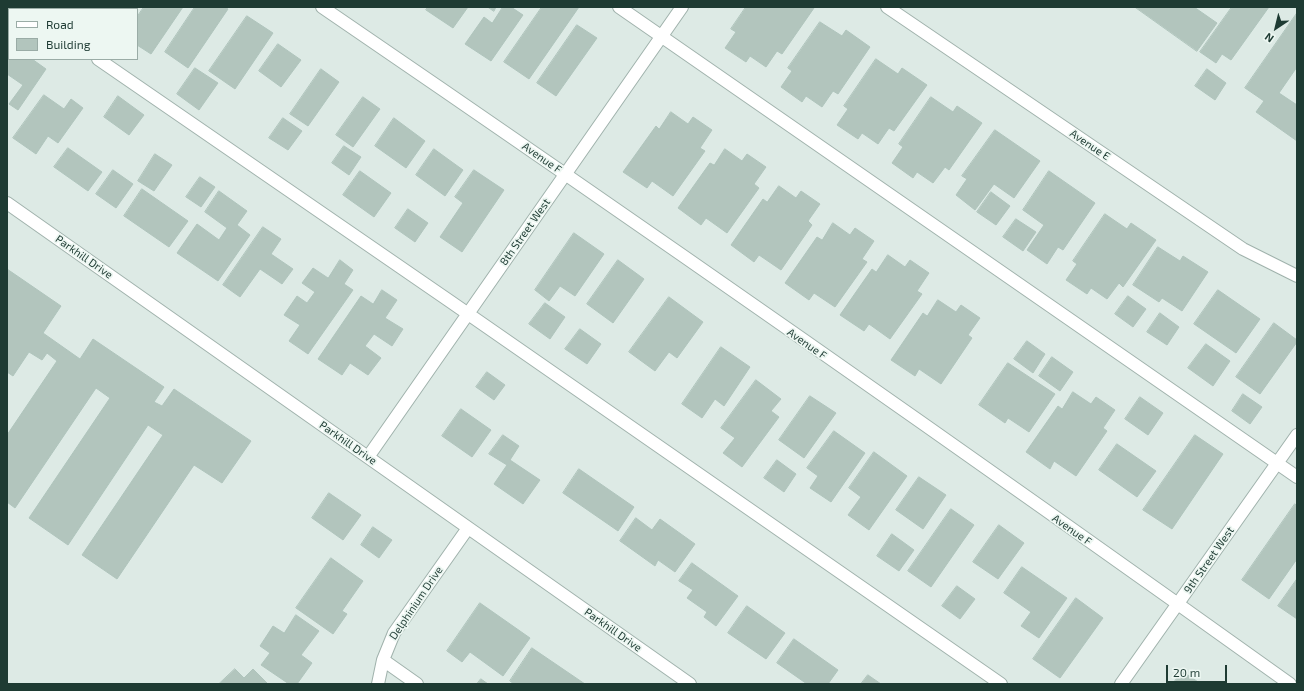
<!DOCTYPE html>
<style>
body{margin:0}
#map{position:relative;width:1304px;height:691px;overflow:hidden;background:#ddeae5;font-family:"Exo 2",sans-serif}
canvas{display:block}
.frame{position:absolute;inset:0;border:8px solid #1e3b33;pointer-events:none}
.legend{position:absolute;left:8px;top:8px;width:130px;height:52px;box-sizing:border-box;background:#edf7f2;border:1px solid #9aaca6;margin:0;padding:5px 7px;list-style:none;font-size:12px;color:#1e3b33}
.legend li{display:flex;align-items:center;gap:8px;height:20px}
.legend b{width:20px;border:1px solid #9aaca6}
.north{position:absolute;left:1256px;top:8px;width:40px;height:40px;-webkit-text-stroke:3px #edf7f2;paint-order:stroke;rotate:215deg;font-size:11px;font-weight:700;line-height:16px;text-align:center;color:#1e3b33}
.north::after{content:'';display:block;margin:auto;width:14px;height:18px;background:#1e3b33;clip-path:polygon(50% 0,100% 100%,50% 72%,0 100%)}
.scale{position:absolute;left:1166px;top:665px;width:61px;height:18px;box-sizing:border-box;border:2px solid #1e3b33;border-top:0;padding-left:5px;font-size:12px;line-height:14px;white-space:nowrap;color:#1e3b33;-webkit-text-stroke:3px #edf7f2;paint-order:stroke}
</style>
<div id="map">
<canvas width="1304" height="691"></canvas>
<div class="frame"></div>
<ul class="legend">
<li><b style="height:5px;background:#fff"></b>Road</li>
<li><b style="height:11px;background:#b2c5bd"></b>Building</li>
</ul>
<div class="north">N</div>
<div class="scale">20 m</div>
</div>
<script>
const ctx = document.querySelector('canvas').getContext('2d');
ctx.lineJoin = 'round';
function paint(path, color) { ctx.fillStyle = color; ctx.fill(path, 'evenodd'); }
function trace(path, color, width, dash) { ctx.strokeStyle = color; ctx.lineWidth = width; ctx.lineCap = dash ? 'butt' : 'round'; ctx.setLineDash(dash || []); ctx.stroke(path); }
function drawText(font, color, halo, rows, align = 'center') {
  ctx.font = font + ' "Exo 2",sans-serif'; ctx.lineWidth = 3.5; ctx.setLineDash([]); ctx.textBaseline = 'middle'; ctx.strokeStyle = halo; ctx.fillStyle = color; for (const [text, x, y, turn = 0] of rows) {
    ctx.save(); ctx.translate(x, y); ctx.rotate((+turn || 0) * Math.PI / 180); ctx.textAlign = isNaN(turn) ? turn : align; if (halo) ctx.strokeText(text, 0, 0); ctx.fillText(text, 0, 0); ctx.restore();
  }
}
const building = new Path2D(`
 M7,7H14L17,9H9L8,41L7,40Z
 M144,7H183L151,54L137,45V17Z
 M195,7H224L228,9L188,68L165,52Z
 M428,7H468L453,28L426,10Z
 M488,7H496L494,11Z
 M503,7H511L523,15L491,61L465,44L484,17L492,23Z
 M542,7H579L529,79L504,62Z
 M746,7H813L814,8L782,54L777,51L766,67L750,56L746,62L725,48L736,32L731,29Z
 M1135,7H1194L1217,23L1197,51Z
 M1232,7H1269L1231,60L1222,54L1216,63L1200,52Z
 M1297,13V67L1279,93L1297,105V141L1256,112L1264,101L1245,88Z
 M247,16L273,33L235,89L209,71Z
 M820,22L842,36L846,30L870,47L838,94L833,91L822,107L806,96L802,102L781,87L792,71L788,68Z
 M577,25L597,38L556,96L537,83Z
 M8,43L9,59H32L46,69L18,110L9,104L23,85L7,74V44Z
 M278,44L301,60L281,87L259,71Z
 M876,59L898,74L902,68L927,85L894,131L889,128L878,144L862,133L858,139L837,125L848,109L844,106Z
 M195,68L218,83L199,110L177,94Z
 M321,69L339,82L308,126L290,114Z
 M1207,69L1226,83L1215,100L1195,86Z
 M44,95L64,109L71,99L83,108L58,143L48,136L36,154L13,138Z
 M118,96L144,115L129,135L104,117Z
 M363,97L380,109L353,147L336,135Z
 M931,97L953,112L957,106L982,123L949,170L945,167L933,183L917,172L913,178L892,163L903,147L899,144Z
 M671,112L688,124L693,117L712,130L700,148L705,151L673,196L652,181L647,188L623,172L656,126L659,129Z
 M283,118L302,131L288,150L269,138Z
 M394,118L425,141L406,168L375,146Z
 M995,130L1040,161L1014,198L994,184L975,210L956,195L967,179L962,176Z
 M344,146L361,157L349,175L332,163Z
 M68,148L102,172L88,191L54,167Z
 M434,149L463,170L445,196L416,175Z
 M725,149L742,161L747,154L766,167L754,184L759,188L727,233L706,218L701,225L678,208L710,163L714,165Z
 M155,154L172,165L154,191L138,181Z
 M113,170L133,184L116,208L96,194Z
 M474,170L504,190L462,252L440,237L463,203L455,197Z
 M360,171L391,193L374,217L343,195Z
 M1049,171L1095,203L1063,250L1058,247L1047,264L1027,250L1044,225L1023,210Z
 M200,177L215,187L201,207L186,197Z
 M779,186L796,198L801,191L820,204L808,221L812,225L781,270L759,255L754,262L731,245L763,199L767,202Z
 M142,189L188,221L169,247L124,216Z
 M219,191L247,211L237,225L250,235L218,281L177,253L197,224L219,240L227,228L205,212Z
 M991,192L1010,206L996,225L977,212Z
 M408,209L428,223L415,242L395,228Z
 M1105,214L1127,229L1131,223L1156,240L1123,287L1119,283L1107,299L1091,288L1087,294L1066,280L1077,264L1073,261Z
 M1016,219L1036,232L1023,251L1003,237Z
 M833,223L850,235L855,228L874,241L862,259L867,262L835,307L814,293L809,300L785,283L817,237L822,240Z
 M263,227L281,239L271,254L293,269L282,284L260,269L240,297L223,285Z
 M574,233L604,254L575,296L560,286L549,301L535,290Z
 M1158,247L1180,261L1183,256L1208,272L1182,311L1162,298L1159,302L1133,285Z
 M888,255L905,267L910,260L929,273L917,291L922,294L890,339L869,324L864,331L840,315L872,269L876,272Z
 M340,260L353,270L344,284L353,290L308,354L289,341L300,325L284,315L297,296L307,303L315,292L302,283L313,268L328,278Z
 M618,260L644,279L613,323L587,304Z
 M7,269L61,306L43,333L80,359L93,339L164,387L154,402L162,406L174,389L251,441L222,483L194,465L117,579L82,555L163,435L148,425L68,545L29,518L110,398L96,388L15,508L7,502V435L57,361L47,353L42,360L29,352L13,376L7,372Z
 M382,290L397,300L385,318L403,329L392,346L374,334L365,346L381,358L368,375L350,363L342,375L318,359L361,296L373,304Z
 M1218,290L1260,319L1236,353L1194,324Z
 M1128,296L1146,309L1133,327L1115,314Z
 M669,297L703,322L677,358L669,352L655,371L629,352Z
 M938,300L956,312L961,305L980,318L968,335L972,338L941,384L919,369L915,376L891,360L923,313L927,316Z
 M545,303L565,317L550,339L529,324Z
 M1160,313L1179,327L1167,345L1147,332Z
 M1274,323L1297,340V342L1260,394L1236,377Z
 M580,329L601,344L587,364L565,349Z
 M1027,341L1045,354L1033,373L1014,359Z
 M1206,344L1230,361L1213,386L1188,368Z
 M721,347L750,367L724,406L715,399L702,418L682,404Z
 M1052,357L1073,372L1060,391L1039,376Z
 M1008,363L1055,394L1029,432L1008,418L1005,423L979,405Z
 M487,372L505,385L494,400L476,387Z
 M756,380L781,399L771,411L779,417L742,467L723,453L735,438L721,428Z
 M1073,392L1091,404L1096,397L1115,410L1103,428L1107,431L1076,476L1054,461L1050,469L1026,452L1058,406L1062,409Z
 M1243,394L1262,407L1250,424L1232,411Z
 M810,396L836,413L804,458L779,440Z
 M1140,397L1163,413L1148,435L1125,419Z
 M461,409L491,430L472,457L442,436Z
 M834,431L865,453L831,502L810,488L818,476L807,468Z
 M503,435L519,446L510,460L540,480L523,504L494,484L507,465L489,454Z
 M1195,435L1223,454L1172,529L1143,510Z
 M1117,444L1156,471L1137,497L1099,470Z
 M874,452L907,476L869,530L848,515L861,497L849,488Z
 M777,460L796,474L784,492L764,478Z
 M579,469L634,507L618,531L563,493Z
 M919,477L946,495L923,529L896,510Z
 M329,493L361,515L343,540L312,518Z
 M1295,504L1297,506V559L1269,599L1242,580Z
 M951,509L974,525L931,587L908,571Z
 M636,518L652,530L660,519L695,544L675,572L658,560L655,566L620,541Z
 M999,525L1024,543L998,579L973,562Z
 M373,527L392,540L379,558L361,545Z
 M892,534L914,550L899,571L877,556Z
 M331,558L363,581L342,611L347,614L333,634L296,608Z
 M692,563L738,596L716,626L704,617L707,612L687,598L693,590L679,581Z
 M1022,567L1067,598L1039,638L1021,626L1031,612L1004,593Z
 M1297,579V619L1278,606Z
 M957,586L975,599L960,619L942,606Z
 M1076,598L1103,618L1060,678L1033,659Z
 M480,603L530,638L503,676L470,652L462,662L447,651Z
 M747,606L785,633L766,659L728,633Z
 M296,615L319,631L301,655L312,663L297,684H289L261,665L270,653L260,646L273,626L284,633Z
 M794,639L838,670L828,684H807L777,663Z
 M532,648L585,684H514L510,681Z
 M235,669L244,678L253,669L268,684H219Z
 M1182,671L1201,684H1173Z
 M868,675L881,684H861Z
 M481,679L488,684H477Z`);
paint(building, '#b2c5bd');
trace(building, '#afc4bc', 1);
const minor = new Path2D(`
 M22,7L25,9
 M322,7C647,229 970,455 1290,684
 M619,7L1297,477
 M887,7L1243,249L1297,276
 M98,59L451,302L1001,684
 M7,203L690,684
 M368,457L682,7
 M383,660L417,684
 M378,684L383,660L394,633L468,528
 M1121,684L1297,435`);
trace(minor, '#a0b2ac', 14);
trace(minor, '#fff', 12);
drawText('11px', '#1e3b33', '#edf7f2', [
 ["Avenue E",1090,145,34],
 ["Avenue F",542,158,35],
 ["8th Street West",525,232,-55],
 ["Parkhill Drive",84,257,35],
 ["Avenue F",807,344,35],
 ["Parkhill Drive",348,443,35],
 ["Avenue F",1072,530,35],
 ["9th Street West",1209,560,-55],
 ["Delphinium Drive",416,603,-56],
 ["Parkhill Drive",613,630,35]
]);
</script>
